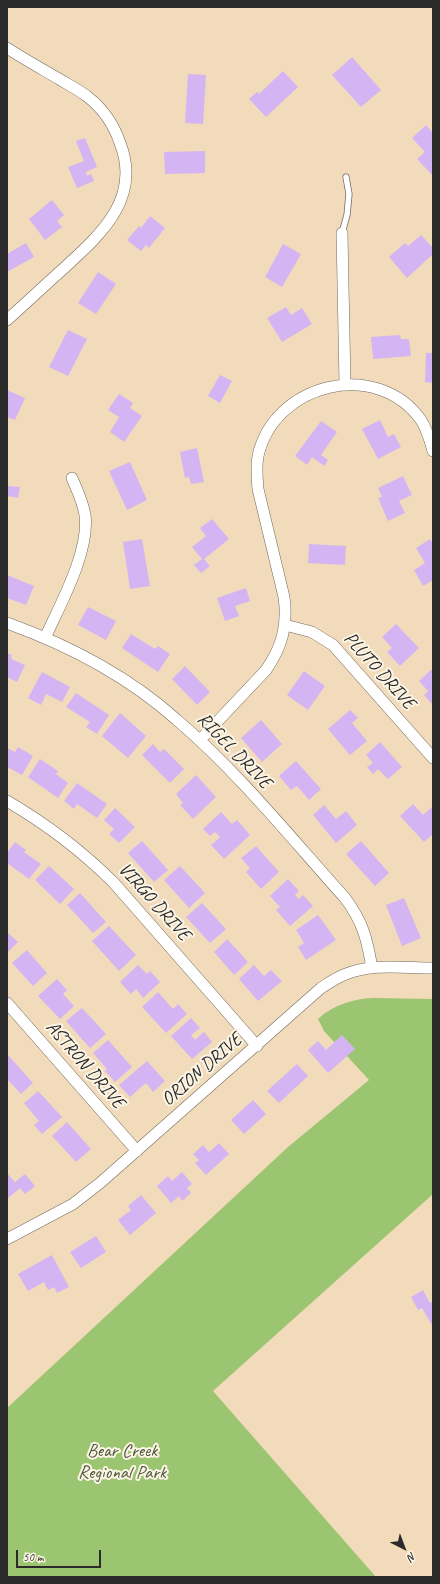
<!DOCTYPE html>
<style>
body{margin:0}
#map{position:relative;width:440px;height:1584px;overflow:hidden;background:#f2dbbb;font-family:Caveat,sans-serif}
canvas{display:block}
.frame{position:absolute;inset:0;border:8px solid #2b2b2b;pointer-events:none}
.north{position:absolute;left:384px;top:1528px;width:40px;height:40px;-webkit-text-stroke:3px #fcf5e5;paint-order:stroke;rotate:138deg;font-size:11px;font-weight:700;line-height:16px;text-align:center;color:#2b2b2b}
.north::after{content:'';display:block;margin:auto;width:14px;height:18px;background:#2b2b2b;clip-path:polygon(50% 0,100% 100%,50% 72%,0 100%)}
.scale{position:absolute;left:16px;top:1550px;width:85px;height:18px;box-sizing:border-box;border:2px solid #2b2b2b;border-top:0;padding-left:5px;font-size:12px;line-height:14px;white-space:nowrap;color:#2b2b2b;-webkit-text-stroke:3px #fcf5e5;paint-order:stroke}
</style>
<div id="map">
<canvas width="440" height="1584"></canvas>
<div class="frame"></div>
<div class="north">N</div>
<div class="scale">50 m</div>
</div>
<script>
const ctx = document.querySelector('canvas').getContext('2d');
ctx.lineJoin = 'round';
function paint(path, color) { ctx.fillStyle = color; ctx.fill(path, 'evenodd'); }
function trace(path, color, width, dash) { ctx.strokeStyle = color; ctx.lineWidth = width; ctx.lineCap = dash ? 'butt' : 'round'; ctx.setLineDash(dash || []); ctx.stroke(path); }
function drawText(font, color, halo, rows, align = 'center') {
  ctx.font = font + ' Caveat,sans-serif'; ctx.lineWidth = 4; ctx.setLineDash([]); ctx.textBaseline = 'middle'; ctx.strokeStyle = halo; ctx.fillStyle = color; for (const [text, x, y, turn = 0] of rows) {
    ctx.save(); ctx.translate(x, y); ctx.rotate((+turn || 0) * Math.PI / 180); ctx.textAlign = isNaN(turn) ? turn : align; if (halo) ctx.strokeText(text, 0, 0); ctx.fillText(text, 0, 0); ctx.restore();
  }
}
paint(new Path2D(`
 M373,998L433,999V1194L213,1391L376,1577H7V1408L288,1147L369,1080L324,1031L318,1019C333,1005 352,999 373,998Z`), '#9cc571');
paint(new Path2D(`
 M352,57L381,90L361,107L332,75Z
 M283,71L298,87L266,117L249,99L257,92L259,94Z
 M188,74L206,75L203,124L185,123Z
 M426,125L433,133V176L417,159L425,152L412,138Z
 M85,138L97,167L86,172L87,176L91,174L94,181L77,188L68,167L84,161L76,141Z
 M205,151V173L165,174L164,152Z
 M52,200L64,215L57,221L62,227L45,240L29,219Z
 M150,216L165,228L149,248L146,245L141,251L127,240L139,226L141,228Z
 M421,235L433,248V254L407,278L389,257L405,243L408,246Z
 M26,243L34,257L7,272V254Z
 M283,244L301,254L282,287L265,277Z
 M98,272L116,284L96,314L78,303Z
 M286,307L291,315L302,308L312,324L282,342L267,318Z
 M68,330L87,339L68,376L49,367Z
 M400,335L401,339H409L411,356L373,359L371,337Z
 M426,353H433V383L425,382Z
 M220,375L232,381L220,403L208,396Z
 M7,390L25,398L15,420L7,417Z
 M119,394L133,403L130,408L142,416L124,442L110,432L119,417L108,410Z
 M380,420L388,437L394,434L401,447L378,459L362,429Z
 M321,421L337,432L321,455L328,460L324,466L312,457L307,465L295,456Z
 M197,448L204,482L191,484L189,477L185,478L180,452Z
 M130,462L147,500L127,510L109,471Z
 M403,476L412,495L399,501L405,513L388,521L378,498L382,497L378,488Z
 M7,486L20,487L18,498L7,496Z
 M212,519L229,539L204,559L210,566L201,573L194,565L202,559L192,547L206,536L200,528Z
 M142,539L150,586L130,589L123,542Z
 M430,539L433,544V580L423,586L414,570L425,563L416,548Z
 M309,544L346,546L345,565L308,563Z
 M7,575L34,586L26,605L7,598Z
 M246,588L250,601L235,606L239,616L225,621L217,598Z
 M88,607L116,621L106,640L78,625Z
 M396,624L419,648L400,666L387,652L392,648L382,637Z
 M131,634L155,649L158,646L170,654L158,672L122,648Z
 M7,653L12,655L11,659L25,665L17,682L7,677Z
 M185,666L210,692L197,705L172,679Z
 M432,669L433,670V705L424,695L428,691L419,681Z
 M304,671L325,686L308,710L287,695Z
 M42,672L70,687L62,702L46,694L41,705L28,698Z
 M76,693L109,715L97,734L86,727L90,722L66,707Z
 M350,710L358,718L352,723L367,741L350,755L328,729Z
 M120,713L146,736L128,758L102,736Z
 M261,720L282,744L262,762L241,738Z
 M380,742L402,767L388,779L378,769L373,774L367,767L373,763L366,755Z
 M153,744L160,752L164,749L184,769L170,783L142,755Z
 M18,747L33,756L22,775L7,767V748L15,752Z
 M40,759L58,771L56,774L68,783L58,798L28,777Z
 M296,761L321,789L309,800L297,786L291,790L279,776Z
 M196,775L216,797L193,819L180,805L183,803L176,794Z
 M77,783L107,804L97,818L77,804L74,809L64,801Z
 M413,804L423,815L433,806V834L424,842L400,816Z
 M324,805L336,819L346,811L357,825L336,843L313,815Z
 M115,808L135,827L119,843L109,834L114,829L104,820Z
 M221,812L232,824L237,820L250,835L224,859L211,845L220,837L215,832L210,836L203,829Z
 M142,841L168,870L154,882L128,853Z
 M361,841L389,873L375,886L346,854Z
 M15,842L26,850L24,852L41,864L29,879L7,863V853Z
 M256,846L279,872L261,889L246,872L250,868L241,858Z
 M49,866L74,889L60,904L35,880Z
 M180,866L205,893L189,908L164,880Z
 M288,879L299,891L295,895L299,899L303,895L313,906L290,926L276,910L280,907L270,896Z
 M80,893L106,922L93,933L67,905Z
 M404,898L421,938L402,946L386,905Z
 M202,903L226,929L210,943L186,917Z
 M318,915L336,940L306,960L298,947L304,943L296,930Z
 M109,926L136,955L119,971L92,941Z
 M7,932L18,942L7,953Z
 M227,939L248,962L234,975L214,952Z
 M27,950L47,973L33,986L12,963Z
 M138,965L147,974L150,971L160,982L143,998L136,989L131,994L120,982Z
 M254,965L264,976L271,970L282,981L258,1001L239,979Z
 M57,979L67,990L63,994L74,1006L60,1019L38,996Z
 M158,992L173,1009L178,1004L187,1014L166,1033L142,1007Z
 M82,1008L106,1034L90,1048L66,1021Z
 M191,1018L200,1028L191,1035L195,1040L204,1032L212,1042L192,1059L171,1036Z
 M342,1035L355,1049L328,1073L308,1050L318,1041L326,1050Z
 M108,1040L132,1067L115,1082L105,1071L107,1069L93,1053Z
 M9,1056L33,1083L21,1094L7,1079V1057Z
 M147,1061L165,1081L153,1092L146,1083L130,1097L119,1085Z
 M297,1064L308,1076L279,1103L267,1091Z
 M38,1091L62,1117L42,1134L34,1125L39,1121L24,1103Z
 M253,1100L266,1114L244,1134L231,1120Z
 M67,1122L91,1149L76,1162L52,1136Z
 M219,1143L229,1154L206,1175L195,1163L199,1160L193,1154L203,1145L209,1152Z
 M182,1172L192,1184L187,1188L191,1193L182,1201L179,1196L171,1203L157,1186L168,1176L172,1181Z
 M7,1173L15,1182L25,1174L35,1186L25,1194L20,1188L7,1199Z
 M141,1195L156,1213L130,1235L118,1220L131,1210L128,1206Z
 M96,1236L106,1252L81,1268L70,1252Z
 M52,1255L69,1287L57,1293L54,1287L48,1290L44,1282L28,1291L18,1274Z
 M423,1290L430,1303L433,1301V1327L422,1308L418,1310L411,1297Z`), '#d5b4f3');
const service = new Path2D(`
 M342,233L347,215L349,194L346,177`);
const minor = new Path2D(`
 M7,48C24,59 42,69 59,79C69,85 79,90 88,97C103,109 114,125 120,143C142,199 100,235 63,269C44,286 26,303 7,320
 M342,233L345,385
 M7,623C68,645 129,677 177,720C239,773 291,838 345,898C363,922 367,939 372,968
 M285,625L312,632L333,645L433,758
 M45,638C60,605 90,551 85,515C83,502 77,490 72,478
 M200,740L266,670C282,647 288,625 284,597L258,489C257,478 256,467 258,456C274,383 377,358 421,420C427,429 430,440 433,451
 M7,801C48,825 81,850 114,883L257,1046
 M7,1003L137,1151
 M7,1239L73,1204L100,1183L321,988C329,983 337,977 346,974C372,963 405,968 433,968`);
trace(service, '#71695d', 7);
trace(minor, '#71695d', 12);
trace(service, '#fff', 5.5);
trace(minor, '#fff', 11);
drawText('19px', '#2b2b2b', '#fcf5e5', [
 ["PLUTO DRIVE",379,671,48],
 ["RIGEL DRIVE",234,751,46],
 ["VIRGO DRIVE",154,902,48],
 ["ASTRON DRIVE",85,1065,49],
 ["ORION DRIVE",202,1070,-41]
]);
drawText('19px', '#4d5940', '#fcf5e5', [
 ["Bear Creek",122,1451],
 ["Regional Park",122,1473]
]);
</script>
